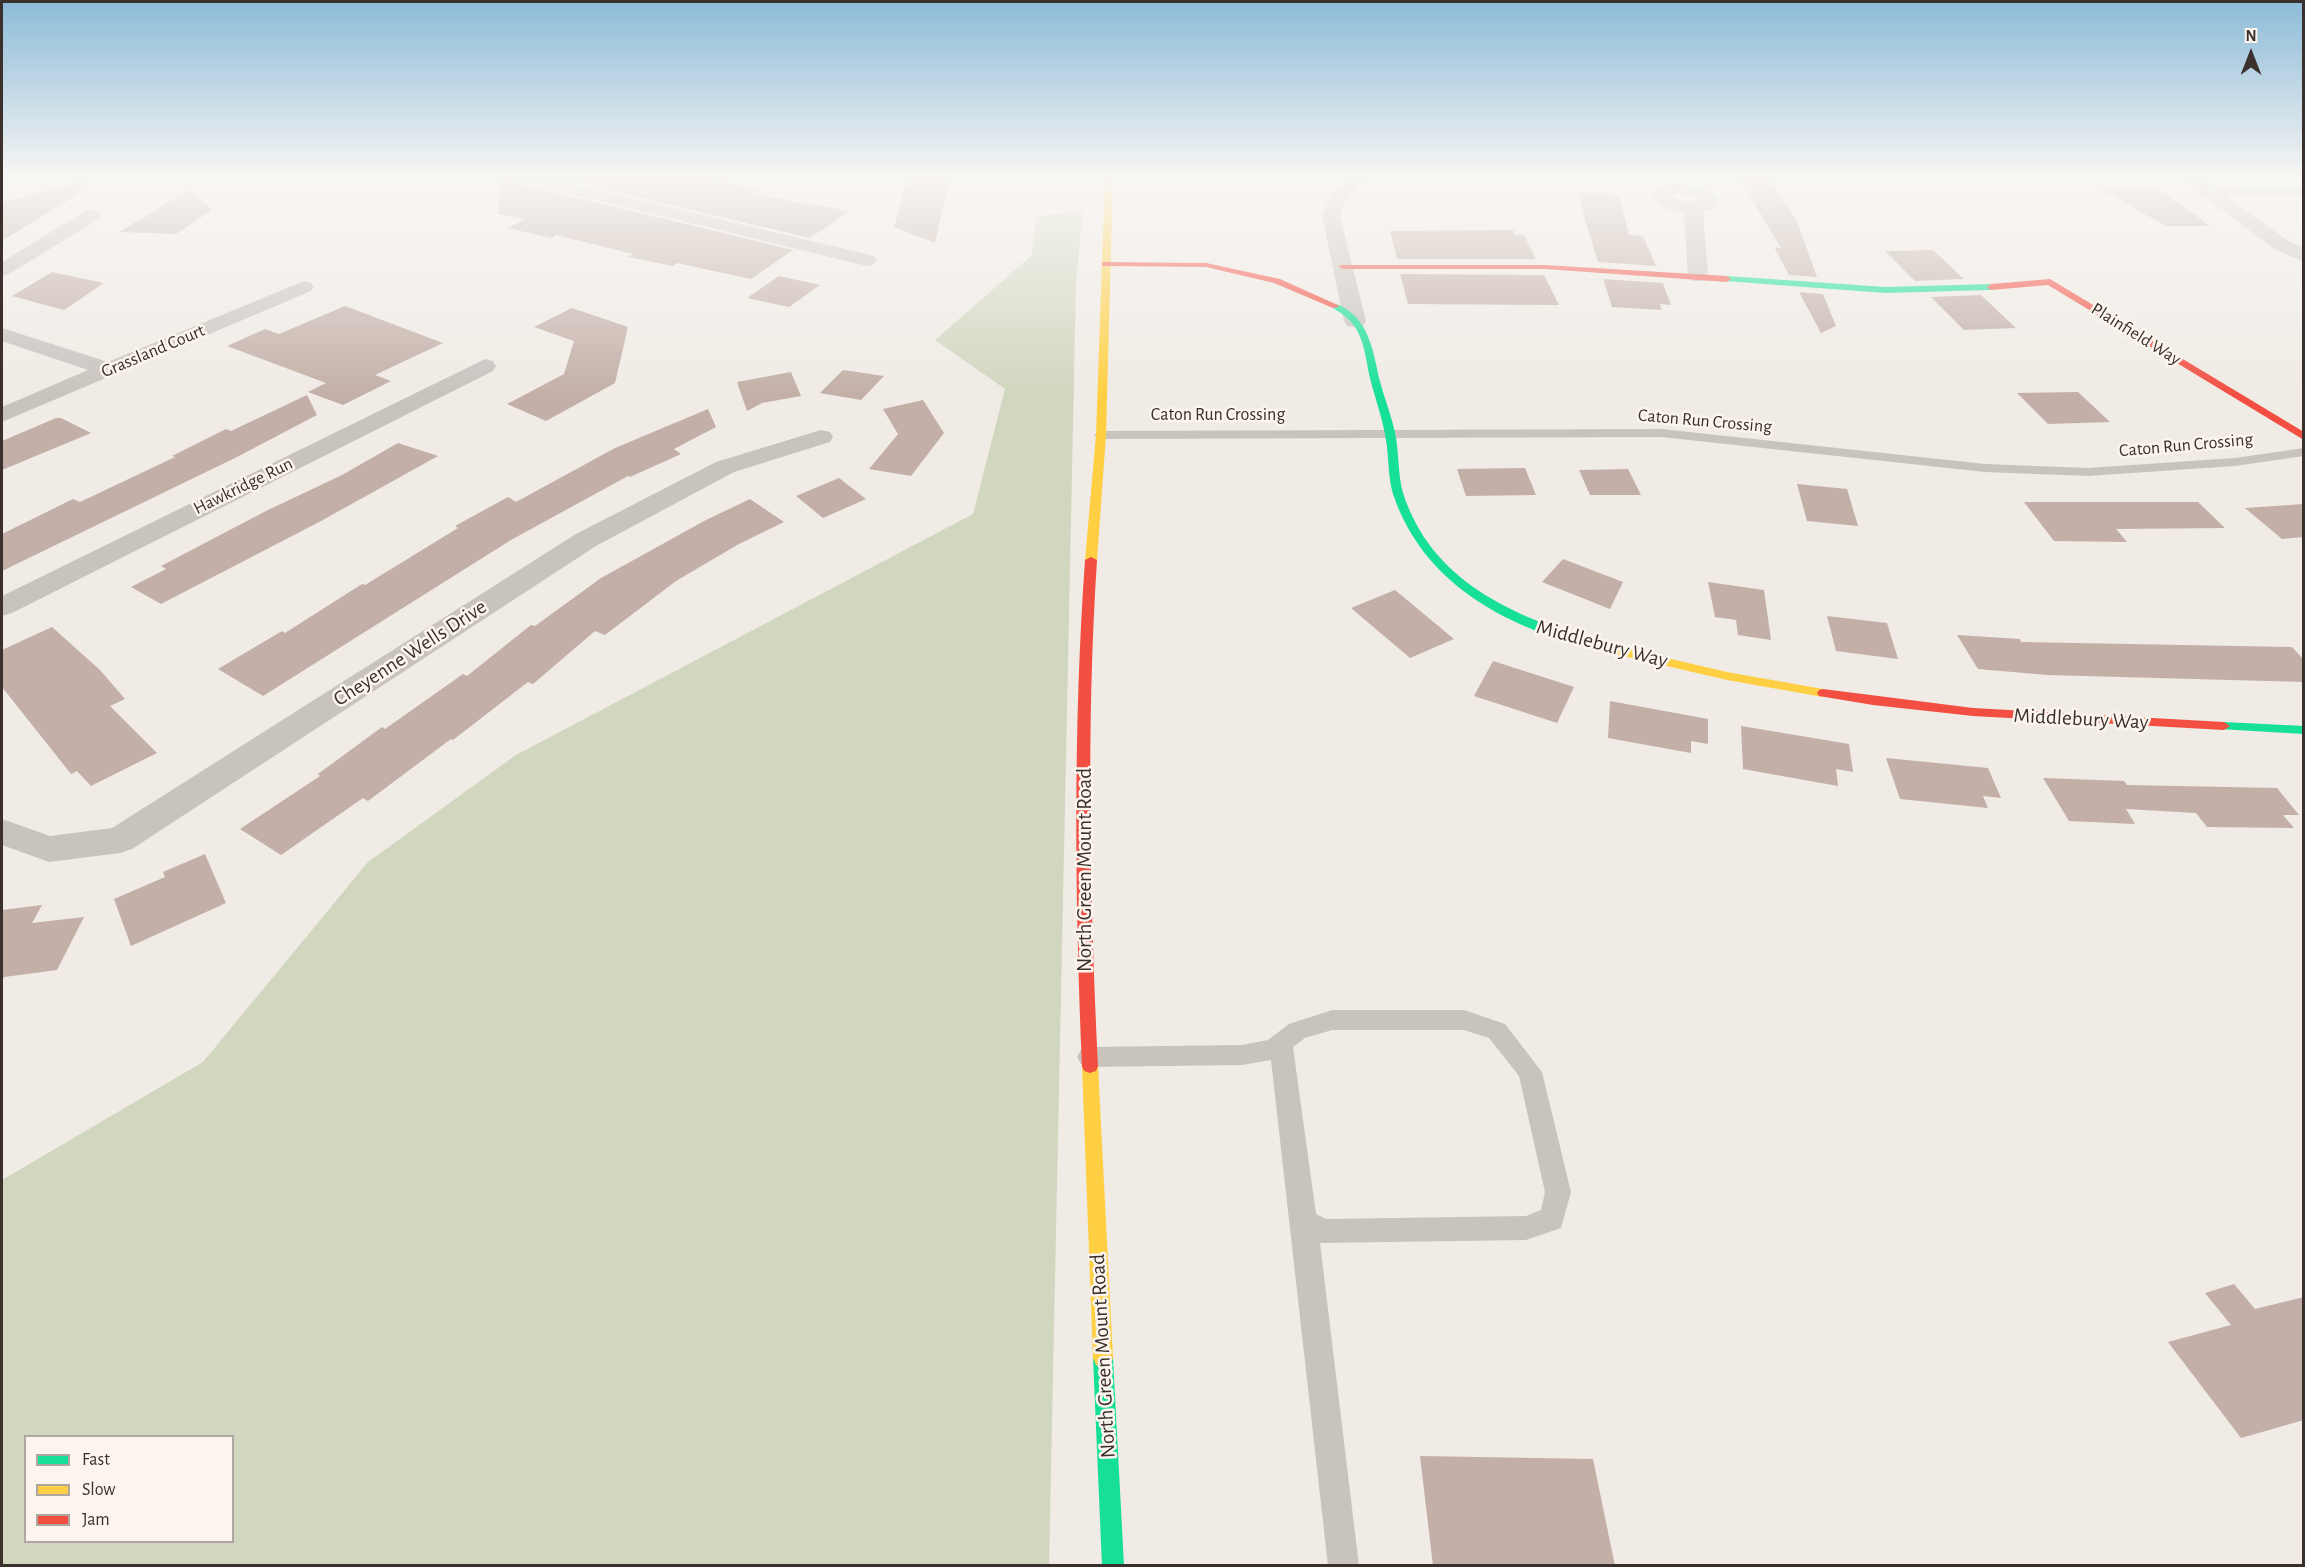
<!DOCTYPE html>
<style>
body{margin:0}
#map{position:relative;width:2305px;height:1567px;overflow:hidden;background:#f0ebe5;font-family:"Alegreya Sans",sans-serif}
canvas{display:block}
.frame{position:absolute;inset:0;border:3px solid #3b302b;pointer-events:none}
.legend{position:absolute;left:24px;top:1435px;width:210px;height:108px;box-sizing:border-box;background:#fbf5ee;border:2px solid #aea6a0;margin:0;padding:8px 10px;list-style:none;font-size:18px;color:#3b302b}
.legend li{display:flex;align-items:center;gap:12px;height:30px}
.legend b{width:30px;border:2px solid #aea6a0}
.north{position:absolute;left:2221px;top:24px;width:60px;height:60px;-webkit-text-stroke:4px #fbf5ee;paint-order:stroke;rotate:0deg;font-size:16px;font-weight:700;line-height:24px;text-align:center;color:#3b302b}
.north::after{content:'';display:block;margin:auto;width:21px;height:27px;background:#3b302b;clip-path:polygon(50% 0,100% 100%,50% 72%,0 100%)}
</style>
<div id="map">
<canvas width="2305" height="1567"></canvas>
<div class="frame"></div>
<ul class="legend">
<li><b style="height:8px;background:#16e098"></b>Fast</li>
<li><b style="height:8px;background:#ffcf43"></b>Slow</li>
<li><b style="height:8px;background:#f24e42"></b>Jam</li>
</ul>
<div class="north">N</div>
</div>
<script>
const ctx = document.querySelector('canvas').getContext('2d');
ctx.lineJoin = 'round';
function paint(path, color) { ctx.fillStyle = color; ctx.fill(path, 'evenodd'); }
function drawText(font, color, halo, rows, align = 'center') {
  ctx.font = font + ' "Alegreya Sans",sans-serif'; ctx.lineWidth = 5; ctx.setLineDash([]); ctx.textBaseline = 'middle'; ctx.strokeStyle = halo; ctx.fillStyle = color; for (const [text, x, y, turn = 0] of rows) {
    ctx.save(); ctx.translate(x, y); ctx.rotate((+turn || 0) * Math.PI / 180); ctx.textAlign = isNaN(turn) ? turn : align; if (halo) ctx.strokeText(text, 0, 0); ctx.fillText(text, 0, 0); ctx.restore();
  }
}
paint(new Path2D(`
 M1083,211L1076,281L1049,1565H2V1180L203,1062L368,862L516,755L973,514L1005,389L935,340L1031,256L1037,216ZM26,1436H232V1542H26Z`), '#d1d6bf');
paint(new Path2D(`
 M502,176H509L513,182L793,250L751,279L677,263L673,266L628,257L633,254L556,235L551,238L508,228L525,219L498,214Z
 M548,176H692L760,189L753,194L849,211L810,238Z
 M908,176H950L935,243L894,227Z
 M1738,176H1767L1796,219L1817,277L1789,275L1774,247L1781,248Z
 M88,180L91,186L2,241V202Z
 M2095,186L2157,187L2210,226H2166Z
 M190,189L212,210L176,234L119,232Z
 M1579,192L1619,195L1629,235L1643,236L1656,266L1598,262L1585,220Z
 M1513,230L1515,235H1524L1536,259H1397L1390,231Z
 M1933,250L1964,279L1915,281L1885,251Z
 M52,272L104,283L64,310L12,296Z
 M1400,274L1544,275L1559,305L1408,304Z
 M779,276L820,285L789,307L747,298Z
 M1603,279L1663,283L1671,305L1660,304L1662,310L1612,307Z
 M1799,292L1823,294L1836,326L1821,333Z
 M1981,295L2016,328L1964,330L1931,297Z
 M345,306L443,343L375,375L391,381L343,405L308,392L326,383L227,346L265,329L279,334Z
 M572,308L628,327L615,383L546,421L507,404L564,374L574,341L534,327Z
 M843,370L884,376L861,400L820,393Z
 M791,372L801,396L762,403L747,411L737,382Z
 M2078,392L2110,422L2048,424L2017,393Z
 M307,395L317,415L237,457L2,571V534L73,499L80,502L175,457L172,456L226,429L231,431Z
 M923,400L944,433L911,476L869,469L898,434L883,409Z
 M708,409L716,427L674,449L681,454L630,477L628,476L511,540L263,696L218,669L282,631L285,633L362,584L365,585L458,528L455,526L508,497L516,502L615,448Z
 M56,418H61L91,433L2,470V441Z
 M398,443L438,456L321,521L161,604L131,587L166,569L161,566L266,511L342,475Z
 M1525,468L1536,495L1466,496L1457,469Z
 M1628,469L1641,495H1590L1579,470Z
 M839,478L866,499L823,518L796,496Z
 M1797,484L1847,489L1858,526L1807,521Z
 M750,499L784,522L739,544L676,581L605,635L595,631L533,684L528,682L453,740L451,739L368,801L363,798L281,855L240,829L320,776L318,774L382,727L385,729L463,674L467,676L531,625L535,626L601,578L706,520Z
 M2024,502H2198L2225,528L2116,529L2127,542L2054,541Z
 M2304,504V537L2282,539L2245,508Z
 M1563,559L1623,582L1610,609L1542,582Z
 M1708,582L1764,590L1771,640L1738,635L1736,620L1715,617Z
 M1395,590L1454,639L1410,658L1351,608Z
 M1827,616L1887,623L1898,659L1836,651Z
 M52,627L100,670L125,699L110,706L157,753L91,786L77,771L71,774L2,687V650Z
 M1957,635L2020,639L2021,642L2292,647L2304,660V682L2047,675L1978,669Z
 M1493,661L1574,687L1557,723L1474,696Z
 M1610,701L1708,719V744L1691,741V753L1608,738Z
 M1741,726L1849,744L1853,772L1836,769L1838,786L1743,769Z
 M1886,758L1988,768L2001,798L1983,796L1988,808L1900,799Z
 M2043,778L2124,781L2127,785L2277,788L2299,815H2283L2294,828L2207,827L2196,813L2126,809L2135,824L2069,821Z
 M205,854L226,903L131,946L114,899L165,877L163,872Z
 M42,905L32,923L84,917L57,970L4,977L2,981V910Z
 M2234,1284L2255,1309L2304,1297V1420L2241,1438L2168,1342L2231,1325L2205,1293Z
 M1420,1456L1593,1459L1615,1566H1433Z`), '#c3afa7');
paint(new Path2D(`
 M1661,429L1985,464L2088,468L2235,458L2304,448V456L2235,466L2088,476L1985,472L1661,437L1101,439L1094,435L1101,431Z
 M1332,1010H1464L1505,1024L1542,1072L1571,1192L1561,1228L1526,1240L1320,1243L1359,1566H1328L1271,1060L1242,1065L1089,1067L1081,1064L1077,1057L1081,1050L1089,1047L1242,1045L1268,1040L1289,1024ZM1332,1030H1464L1489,1038L1519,1076L1545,1192L1541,1210L1526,1216L1326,1219L1316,1214L1293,1047L1305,1038Z`), '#c9c3be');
paint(new Path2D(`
 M511,176H540L874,256L877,260L874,264L867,266L514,180Z
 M1352,176H1371L1347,198L1340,216L1366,321L1363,326L1355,327L1347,326L1344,321L1322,216L1332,192Z
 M2176,176H2196L2209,185L2304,186V196H2225L2290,242L2304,248V262L2276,250Z
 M1679,183L1707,189L1720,201L1713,209L1703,212L1708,277L1705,281H1691L1688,277L1684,213L1664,208L1651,196L1661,186ZM1679,193L1690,195L1700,200L1685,202L1671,196Z
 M92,209L99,211L101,215L99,219L9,274L2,276V262L85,211Z
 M304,281L311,283L314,287L311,291L2,422V407L88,370L2,341V328L108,362Z
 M485,359L493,361L496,366L493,371L12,613L2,616V596Z
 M821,430L830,432L833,437L830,442L734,472L596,546L132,849L120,853L49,862L2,845V819L50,836L112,828L576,534L716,462Z`), '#c9c3be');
paint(new Path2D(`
 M1727,276L1886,287L1991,284L1995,287L1991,290L1886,293L1724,281L1723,279Z
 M1333,304C1340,304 1343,307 1349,311C1372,328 1374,359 1381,385C1386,403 1393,420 1396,438C1399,456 1398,475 1403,493C1432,582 1511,614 1593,641L1595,644L1593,647L1589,648C1503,625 1423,583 1393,494C1388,477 1389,458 1386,440C1383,420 1376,401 1371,382C1366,363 1365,337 1351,322C1346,316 1339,312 1333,308Z
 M2224,722L2304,726V734L2219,729L2218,726L2219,723Z
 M1103,1348L1110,1351L1113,1358L1124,1566H1102L1093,1358L1096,1351Z`), '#16e098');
paint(new Path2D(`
 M1105,176H1113L1106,435L1097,560L1091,563L1085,560L1096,435Z
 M1589,640L1727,672L1823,689L1829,693L1823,697L1727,680L1585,647L1583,644Z
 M1090,1059L1096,1061L1098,1066L1113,1358L1110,1365L1103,1368L1096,1365L1093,1358L1082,1066L1084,1061Z`), '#ffcf43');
paint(new Path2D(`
 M1102,262L1206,263L1280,279L1340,306L1333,308L1274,283L1206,267L1105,266H1102Z
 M1340,265H1545L1727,276L1731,279L1727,282L1545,269H1343L1339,267Z
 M2050,279L2304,432V440L2048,285L1991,290L1987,287L1991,284Z
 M1091,557L1097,560C1086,728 1090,898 1098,1066L1096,1071L1090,1073L1084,1071L1082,1066C1075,898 1073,728 1085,560Z
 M1823,689L1973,708L2224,722L2230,726L2224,730L1973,716L1873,705L1819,696L1817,693L1819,690Z`), '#f24e42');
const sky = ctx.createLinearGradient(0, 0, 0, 395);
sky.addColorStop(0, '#8bbad8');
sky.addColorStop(0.45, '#f8f6f3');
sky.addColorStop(1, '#f8f6f300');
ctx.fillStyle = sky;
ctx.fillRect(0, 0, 2305, 395);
drawText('18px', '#3b302b', '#fbf5ee', [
 ["Plainfield Way",2136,334,32],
 ["Grassland Court",153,351,-23],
 ["Caton Run Crossing",1218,415],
 ["Caton Run Crossing",1705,421,5],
 ["Caton Run Crossing",2186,445,-5],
 ["Hawkridge Run",243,486,-26]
]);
drawText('21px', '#3b302b', '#fbf5ee', [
 ["Middlebury Way",1602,644,15],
 ["Cheyenne Wells Drive",410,653,-33],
 ["Middlebury Way",2081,719,3],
 ["North Green Mount Road",1085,870,-90],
 ["North Green Mount Road",1103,1356,-93]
]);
</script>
